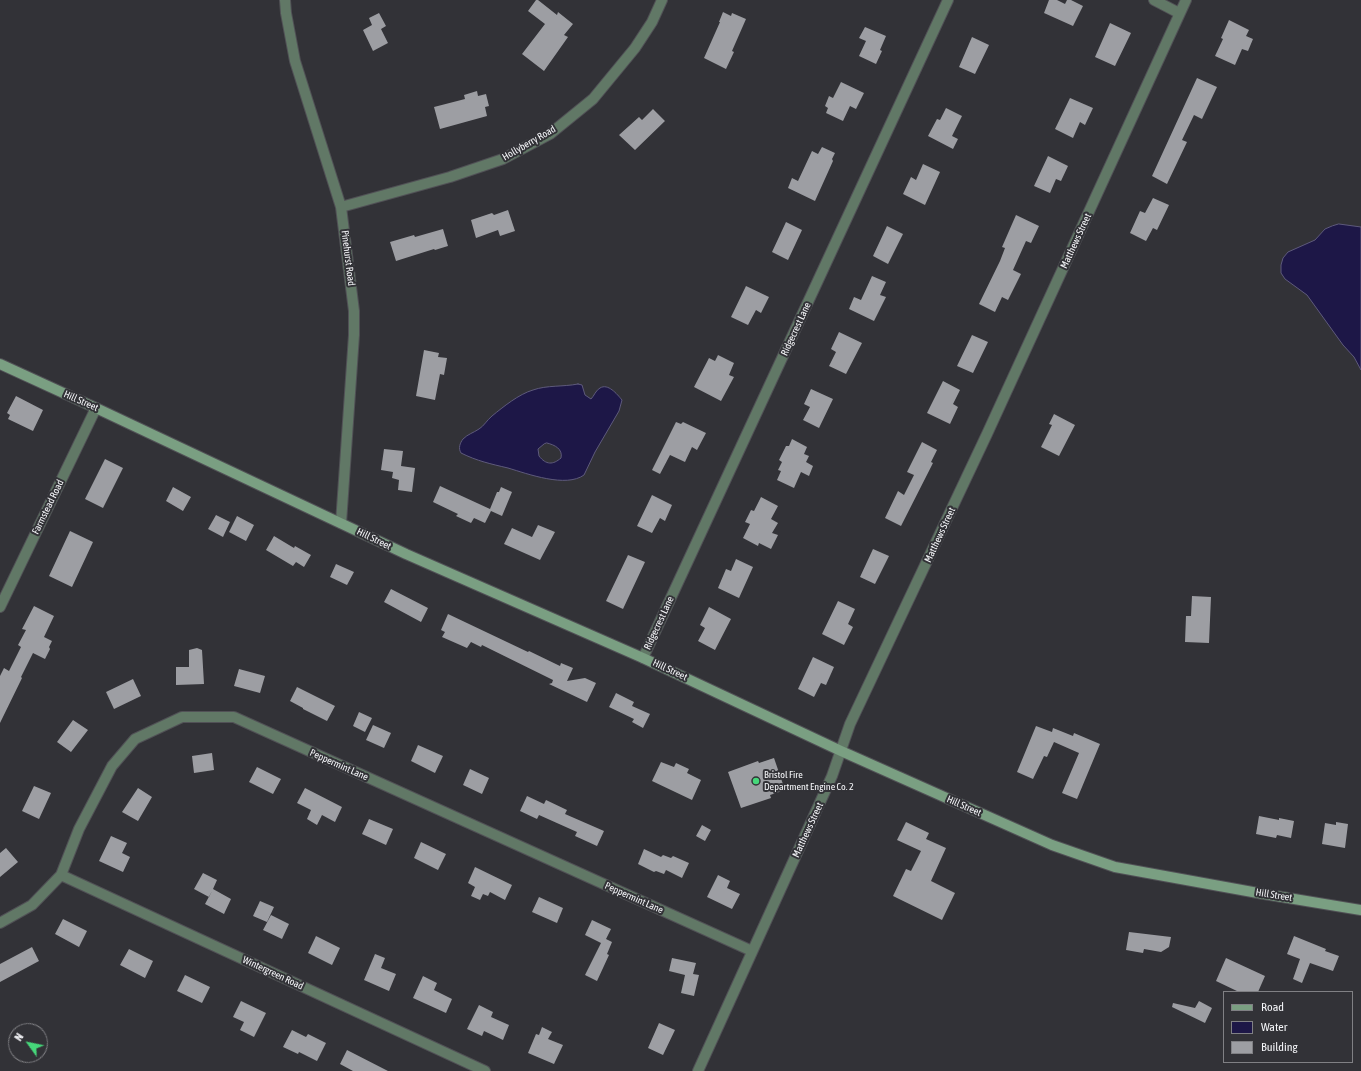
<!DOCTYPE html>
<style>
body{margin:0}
#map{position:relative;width:1361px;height:1071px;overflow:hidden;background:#323237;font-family:"Asap Condensed",sans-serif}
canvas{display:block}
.legend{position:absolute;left:1223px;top:991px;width:130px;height:72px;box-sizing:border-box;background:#323237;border:1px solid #808084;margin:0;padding:5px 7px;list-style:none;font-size:12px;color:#f4f5f8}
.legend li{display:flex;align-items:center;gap:8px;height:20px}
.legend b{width:20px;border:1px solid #808084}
.north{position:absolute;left:8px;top:1023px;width:40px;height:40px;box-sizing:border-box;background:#323237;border:1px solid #808084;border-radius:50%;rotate:303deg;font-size:11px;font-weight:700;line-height:16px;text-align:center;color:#f4f5f8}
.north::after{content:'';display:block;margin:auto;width:14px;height:18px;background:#46d77a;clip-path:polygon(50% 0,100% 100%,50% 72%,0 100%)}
</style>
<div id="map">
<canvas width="1361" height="1071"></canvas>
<ul class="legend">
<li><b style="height:5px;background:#7a9f82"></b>Road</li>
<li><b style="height:11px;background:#1d1747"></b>Water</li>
<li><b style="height:11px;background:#9d9ea3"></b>Building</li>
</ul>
<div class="north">N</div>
</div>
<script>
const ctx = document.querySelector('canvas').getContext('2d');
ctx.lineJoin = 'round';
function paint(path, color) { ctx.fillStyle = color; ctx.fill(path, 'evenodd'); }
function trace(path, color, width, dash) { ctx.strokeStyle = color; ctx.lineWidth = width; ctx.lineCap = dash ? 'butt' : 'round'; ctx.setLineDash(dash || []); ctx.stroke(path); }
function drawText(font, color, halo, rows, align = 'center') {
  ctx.font = font + ' "Asap Condensed",sans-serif'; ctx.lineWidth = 4; ctx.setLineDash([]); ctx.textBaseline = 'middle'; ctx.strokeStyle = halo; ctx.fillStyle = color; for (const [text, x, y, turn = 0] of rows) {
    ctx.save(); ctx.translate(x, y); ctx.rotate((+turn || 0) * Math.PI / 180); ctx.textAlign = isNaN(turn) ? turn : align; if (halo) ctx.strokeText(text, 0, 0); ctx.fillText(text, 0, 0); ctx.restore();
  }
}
const water = new Path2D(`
 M1339,224L1361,227V370L1354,357L1343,345L1307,295L1285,279L1281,273V265L1283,258L1288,252L1315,240L1325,229L1332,226Z
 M578,384L582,385L585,395L591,399C594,396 596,390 600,388C608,383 617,394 622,400L619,411L595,452L584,475C566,488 528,474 508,468C491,464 477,461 461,453C458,448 460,443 463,439C468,434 473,433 479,429C484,426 487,420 492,416C503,407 519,394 533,390C547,385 563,387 578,384ZM547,443C555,445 563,449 561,458C553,465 546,465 539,456L538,449L544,444Z`);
paint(water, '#1d1747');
trace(water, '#5e5a7c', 1);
paint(new Path2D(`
 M536,0H538L557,15L558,12L573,24L564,35L568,37L544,71L522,54L545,24L528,11Z
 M1049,0H1057L1065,4L1067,0H1071L1083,6L1073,26L1044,13Z
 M723,12L731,16L732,13L746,19L732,51L734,52L726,69L704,58L720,22H719Z
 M379,13L386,26L381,29L388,43L373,51L363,30L372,25L369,18Z
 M1229,20L1249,30L1246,36L1253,39L1248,51L1242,49L1235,65L1215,56L1223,39L1221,38Z
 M1110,23L1131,33L1115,66L1095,57Z
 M865,27L886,36L880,50L882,51L876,64L859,56L866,41L859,38Z
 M972,37L989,45L975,74L959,67Z
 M1197,78L1217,87L1202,119L1194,115L1182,140L1187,142L1167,184L1152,176Z
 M841,82L864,93L856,109L850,106L843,121L826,113L828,108L825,106L829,96L833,98Z
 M477,91L478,96L486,94L489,106L485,107L487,116L440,129L434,107L465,99L464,95Z
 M1070,98L1093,108L1085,125L1080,122L1073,138L1055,129Z
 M946,108L962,116L952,136L958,139L953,149L928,136L937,119L940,120Z
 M653,109L665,121L635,150L619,135L639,117L642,120Z
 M822,147L835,153L832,159L833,161L815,201L788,188L792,178L798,181L812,151L818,154Z
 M1048,156L1068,166L1061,181L1056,179L1050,193L1034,186Z
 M923,164L940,172L925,205L903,194L911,177L916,180Z
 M1153,198L1169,205L1157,230L1153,228L1146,241L1130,233L1140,211L1145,213Z
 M508,210L515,231L500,236L498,230L476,238L471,220L492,213L494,215Z
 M1016,215L1039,226L1031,243L1026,241L1013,270L1021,274L1008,300L1002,297L995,312L979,304L1000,261L1005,248L1002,247Z
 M786,222L802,230L788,260L772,252Z
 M887,226L903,234L888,264L873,256Z
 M443,229L448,246L435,250L434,249L396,261L390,242L414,235L415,237Z
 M872,276L886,282L880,295L886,297L874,321L849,309L854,297L861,300Z
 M746,286L769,297L761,313L756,310L748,325L731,317Z
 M839,332L862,343L846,374L829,366L836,352L831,349Z
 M972,335L988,342L973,373L957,366Z
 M424,350L439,353L438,357L447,358L444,375L440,374L435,400L416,396Z
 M718,355L734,363L729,375L734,377L721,401L694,387L709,358L715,361Z
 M943,381L960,390L953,404L958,407L950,424L927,413Z
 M811,389L833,399L819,428L803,420L810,407L804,404Z
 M16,396L43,410L33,431L8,419L10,415L7,413Z
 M1054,414L1075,425L1059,456L1041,447L1052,425L1049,424Z
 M676,422L681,424L683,422L706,433L697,450L692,447L685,462L670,455L660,474L652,470Z
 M792,439L807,447L804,454L809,456L806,462L813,466L809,476L801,472L794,488L777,480L781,471L778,470L782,462L779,460L786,446H789Z
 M922,442L937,450L931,462L933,463L901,526L885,518L898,491L904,495L914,475L907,472Z
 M384,449L403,451L401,466L415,468L412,492L398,490L399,480L392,478L393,472L381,470Z
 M105,459L123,468L103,508L85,499Z
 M440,486L490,509L497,492H499L501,487L512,492L502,516L491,511L485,523L474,518L471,523L456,516L458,514L433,502Z
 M173,487L191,497L183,511L166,501Z
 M652,495L672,505L665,521L660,518L652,533L637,526Z
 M761,497L778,506L771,519L778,523L772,533L778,535L771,549L759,543L758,546L743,538L750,524L745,522L751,510L754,511Z
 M216,515L230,522L223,537L208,529Z
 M237,516L254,525L246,541L229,532Z
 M538,525L555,532L540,560L504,544L512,528L532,537Z
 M70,531L93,542L72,587L49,576Z
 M274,536L294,548L295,546L311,555L304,567L296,562L293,566L266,550Z
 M873,549L889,556L875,584L860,577Z
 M628,555L645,562L623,609L606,601Z
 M736,559L753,567L739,598L718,588L726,569L731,571Z
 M336,564L354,572L347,585L330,577Z
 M391,589L428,608L421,622L384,602Z
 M1192,596L1211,597L1209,643L1185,642L1186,616H1191Z
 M838,601L855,609L848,624L853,627L844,645L822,634Z
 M34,606L54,616L44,637L52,641L49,647L50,649L45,659L33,653L21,677L22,678L0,723V676L4,668L9,671L21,647L18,645L26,630L22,629Z
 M709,607L731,619L715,650L698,641L705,628L700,625Z
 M448,614L528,652L529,651L560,666L561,663L573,668L567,681L585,678L596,683L587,702L549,684L552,683L553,680L482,645L481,647L471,642L467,648L442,637L445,632L441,630Z
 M197,648L202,650L204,684L176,685V667H189V650Z
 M813,657L834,667L826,685L821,683L814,697L798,689Z
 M239,669L265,676L260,693L234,686Z
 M133,679L141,696L114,709L106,692Z
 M297,687L335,706L327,721L303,709V708L290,701Z
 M616,693L634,702L632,706L650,714L643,728L632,722L634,719L609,707Z
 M359,712L372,718L365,732L353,726Z
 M73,720L88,730L71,752L57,742Z
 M373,725L391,733L384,748L366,740Z
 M1036,726L1052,732L1053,728L1073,736L1074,733L1100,744L1077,799L1062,793L1079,753L1054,742L1047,757L1044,756L1033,779L1017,772Z
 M418,745L443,756L435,773L411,761Z
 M212,753L214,770L194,773L192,756Z
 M774,758L785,790L770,795L771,798L741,808L728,772L758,761L759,763Z
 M661,762L674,767L676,763L689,769L687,773L701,780L692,800L652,781Z
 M257,767L281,779L273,794L249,782Z
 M470,769L489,778L482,794L463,785Z
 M34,786L51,793L39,819L22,811Z
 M138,788L152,797L138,821L122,812Z
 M305,788L342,807L335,822L322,815L317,825L307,819L311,810L297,803Z
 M527,796L544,804L546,800L567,810L565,814L604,831L597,846L575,836L577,832L539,815L537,819L520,811Z
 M1259,816L1279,820V818L1294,821L1291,838L1277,835L1276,838L1256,834Z
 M369,819L393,829L386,845L362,834Z
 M906,822L929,833L926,839L946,848L931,881L955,893L942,920L893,896L906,869L911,871L921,851L897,840Z
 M1336,822L1348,824L1345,848L1322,844L1325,823L1336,825Z
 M702,825L711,830L705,841L696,836Z
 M111,836L127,843L122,853L130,857L123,872L99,861Z
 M421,842L446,854L438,870L414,858Z
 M6,848L18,862L0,877V853Z
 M644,849L661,857L663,855L671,858L673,856L689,863L682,878L666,870L664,874L656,871L654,872L638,864Z
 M475,867L512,885L505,900L490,892L488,896L483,894L480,900L471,896L475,887L468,883Z
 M203,873L217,880L213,889L231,899L224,914L205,904L212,891L209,897L194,889Z
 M718,875L730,881L727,888L740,894L732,909L707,897Z
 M539,897L563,908L557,923L532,912Z
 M260,901L274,907L267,922L253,916Z
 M271,915L289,924L282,939L263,930Z
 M63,919L87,931L79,947L55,934Z
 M592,920L611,929L606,939L612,942L607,954L609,955L597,981L585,975L601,943L585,935Z
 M1129,932L1171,937L1169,947L1161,952L1144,949L1143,953L1126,950Z
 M316,936L340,948L332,965L308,953Z
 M1294,936L1326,949L1325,951L1339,956L1333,971L1310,963L1302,983L1293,979L1300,959L1287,954Z
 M32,947L39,961L0,982V964Z
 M129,949L153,961L145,978L120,965Z
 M375,954L385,958L381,968L396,974L389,991L364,980Z
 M672,958L696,963L693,974L699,975L694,996L681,993L685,975L669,971Z
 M1226,958L1265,976L1258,992H1239L1216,981Z
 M185,975L210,987L202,1003L177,991Z
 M423,976L437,983L434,990L452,999L446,1013L413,998Z
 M241,1001L266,1013L254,1037L240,1030L244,1022L233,1017Z
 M1199,1001L1212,1008L1205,1023L1172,1007L1173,1003L1195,1008Z
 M479,1005L493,1012L491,1017L509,1025L503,1040L484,1031L482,1036L467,1029Z
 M659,1023L675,1030L663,1055L648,1048Z
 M542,1027L552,1032L548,1039L563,1045L554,1064L528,1053L536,1034L539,1035Z
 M292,1030L306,1037L308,1034L326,1043L317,1061L299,1052L298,1054L283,1047Z
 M347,1050L388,1071H353L340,1064Z`), '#9d9ea3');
const street = new Path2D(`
 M285,0L286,13L295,61L341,207L354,311V335L341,523
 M1154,0L1179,13
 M341,207L450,177L503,159L550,134L593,99L635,48L652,22L662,0
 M0,607L96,408
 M643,658L948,0
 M61,875L485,1071
 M0,923L32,905L61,875L79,829L112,766L135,739L182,717H234L752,951
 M698,1071L832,776L850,724L987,434L1186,0`);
const secondary = new Path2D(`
 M0,364L96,408L406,554L643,658L841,751L1052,845L1115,867L1258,893L1361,910`);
trace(street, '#515156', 12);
trace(secondary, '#515156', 12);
trace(street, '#617866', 10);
trace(secondary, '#7a9f82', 10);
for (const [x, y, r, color] of [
 [756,781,4,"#46d77a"]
]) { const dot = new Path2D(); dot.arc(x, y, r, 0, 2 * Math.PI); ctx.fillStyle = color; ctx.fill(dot); trace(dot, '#323237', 1.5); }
drawText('10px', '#f4f5f8', '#323237', [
 ["Hollyberry Road",529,143,-30],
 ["Matthews Street",1076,241,-65],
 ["Pinehurst Road",348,258,83],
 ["Ridgecrest Lane",796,329,-65],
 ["Hill Street",81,401,24],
 ["Farmstead Road",48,507,-64],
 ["Matthews Street",940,535,-65],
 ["Hill Street",374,539,26],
 ["Ridgecrest Lane",659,623,-65],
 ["Hill Street",670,670,25],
 ["Peppermint Lane",339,765,24],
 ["Hill Street",964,806,24],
 ["Matthews Street",808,830,-65],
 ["Hill Street",1274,895,9],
 ["Peppermint Lane",634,898,24],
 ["Wintergreen Road",273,973,25]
]);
drawText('10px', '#f4f5f8', '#323237', [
 ["Bristol Fire",764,775],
 ["Department Engine Co. 2",764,787]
], 'left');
</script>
